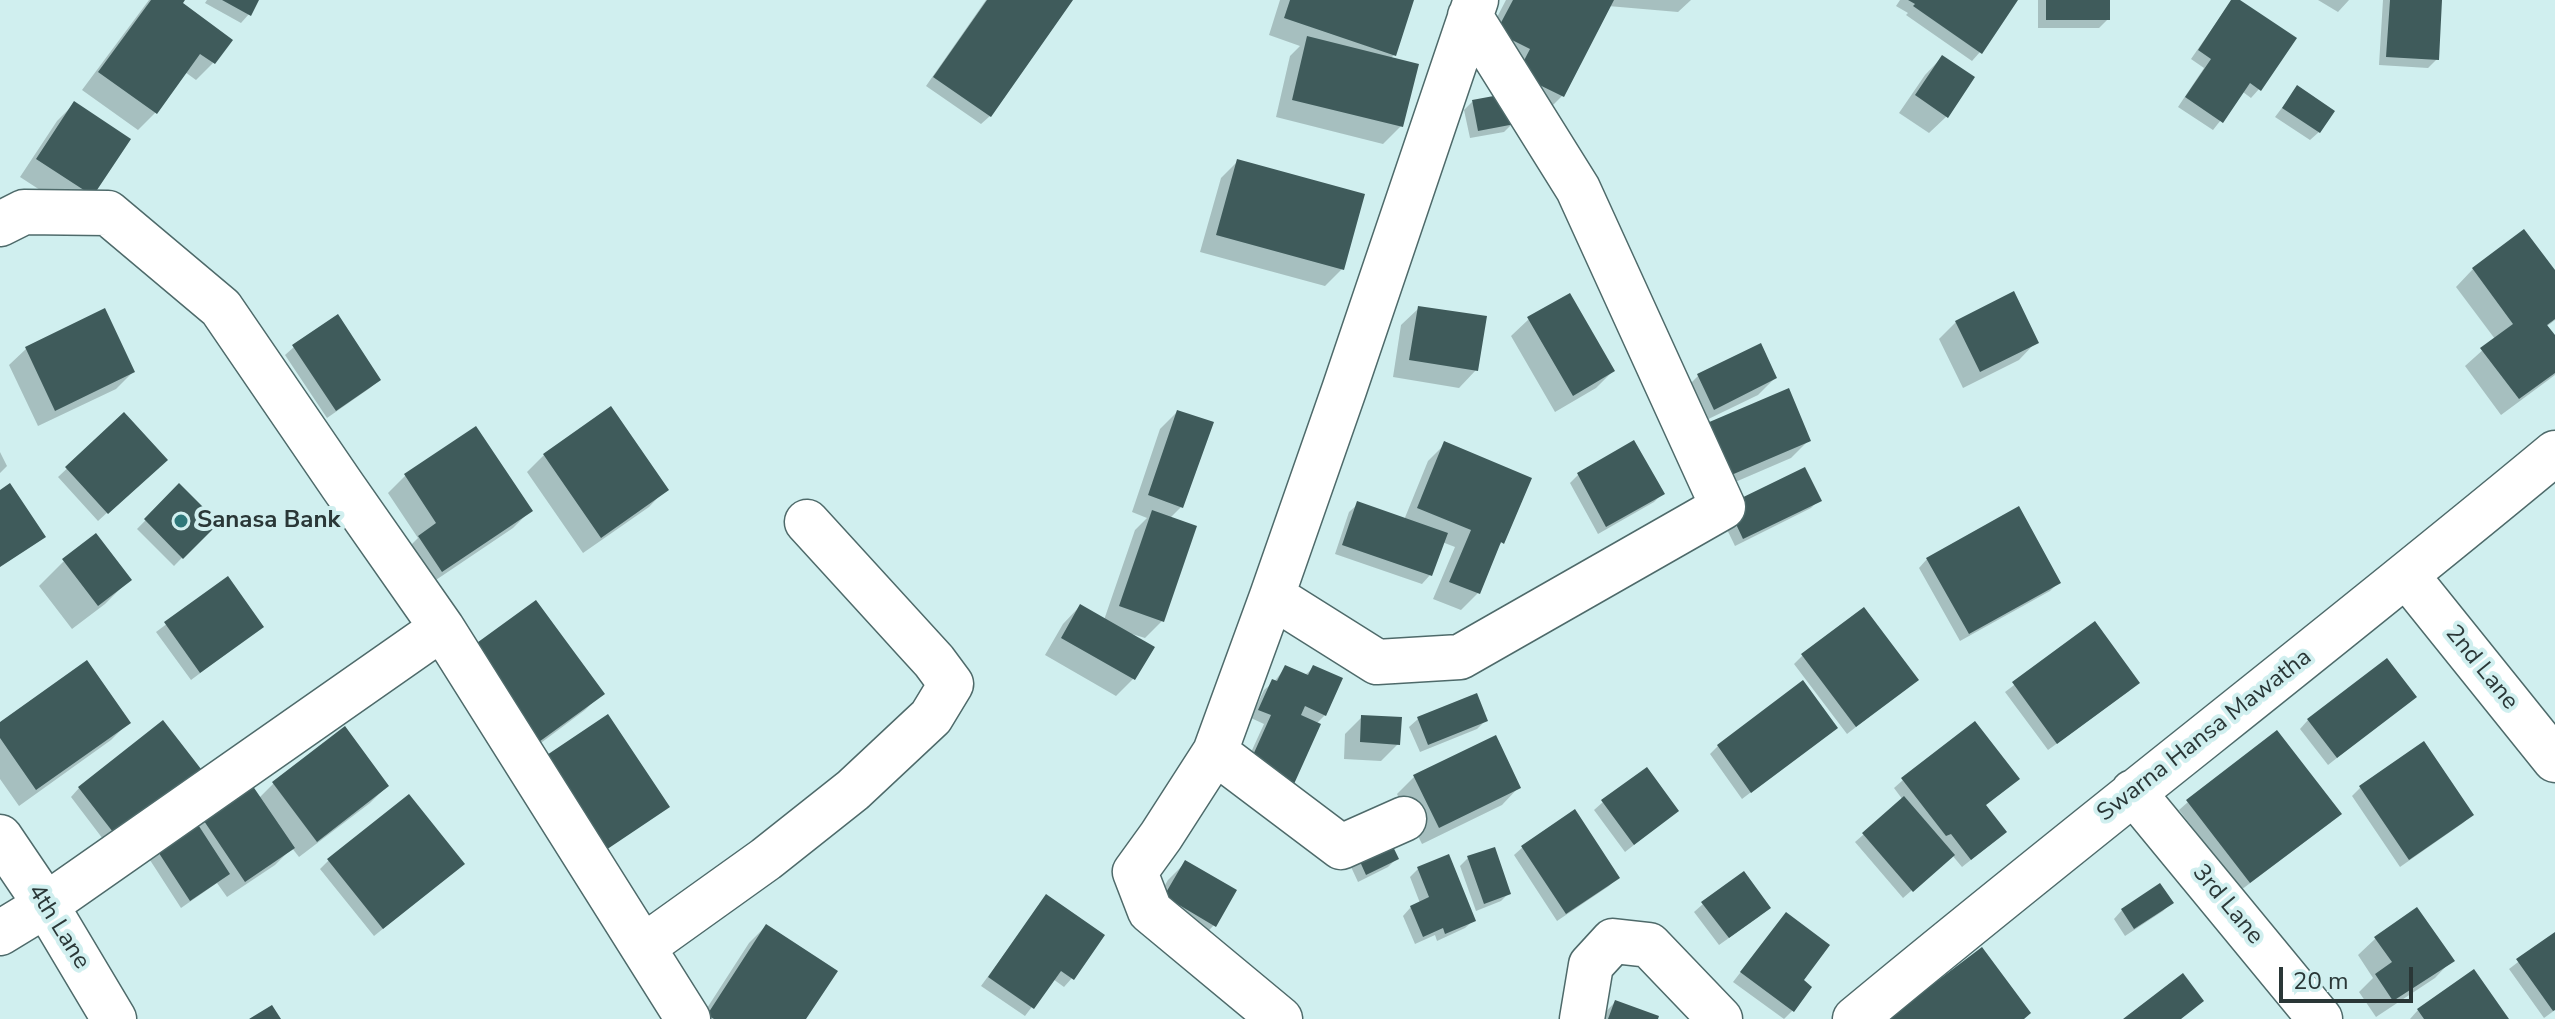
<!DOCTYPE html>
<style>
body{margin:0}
#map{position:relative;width:2555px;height:1019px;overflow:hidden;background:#d0efef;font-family:"Nunito Sans",sans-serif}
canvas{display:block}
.scale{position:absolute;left:2279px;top:967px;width:134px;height:36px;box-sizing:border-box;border:4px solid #2a3737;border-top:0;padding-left:10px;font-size:24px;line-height:28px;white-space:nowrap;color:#2a3737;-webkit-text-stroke:6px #d0efef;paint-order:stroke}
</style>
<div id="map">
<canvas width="2555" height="1019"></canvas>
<div class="scale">20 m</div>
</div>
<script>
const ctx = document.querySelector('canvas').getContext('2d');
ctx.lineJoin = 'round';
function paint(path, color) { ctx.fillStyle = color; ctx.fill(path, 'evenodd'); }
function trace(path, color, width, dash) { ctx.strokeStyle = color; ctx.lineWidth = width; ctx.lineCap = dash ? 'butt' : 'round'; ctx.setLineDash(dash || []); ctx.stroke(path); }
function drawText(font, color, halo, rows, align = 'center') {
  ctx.font = font + ' "Nunito Sans",sans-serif'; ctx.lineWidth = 8; ctx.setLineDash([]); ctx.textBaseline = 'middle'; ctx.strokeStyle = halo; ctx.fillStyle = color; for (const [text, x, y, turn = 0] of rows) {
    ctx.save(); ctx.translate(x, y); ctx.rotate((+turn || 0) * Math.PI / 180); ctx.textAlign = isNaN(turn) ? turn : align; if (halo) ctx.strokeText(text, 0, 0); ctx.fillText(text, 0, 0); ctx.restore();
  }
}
paint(new Path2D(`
 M149,0H183L180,4L213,63L196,80L185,72L155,113L138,130L82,90Z
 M207,0H257L249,14L241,23L205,3Z
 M986,0H1070L990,116L981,124L926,86Z
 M1280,0H1412L1394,55L1390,59L1401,126L1383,144L1276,117L1290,56L1300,46L1269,35Z
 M1506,0H1691L1678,12L1608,6L1562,96L1545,113L1480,50Z
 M1900,0H2016L1980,52L1972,61L1906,15L1908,13L1896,6Z
 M2038,0H2108V19L2099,28H2038Z
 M2232,0H2236L2259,89L2251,98L2243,92L2213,130L2178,107L2204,68L2191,59Z
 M2318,0H2349L2338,12Z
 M2383,0H2440L2437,59L2428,68L2379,65Z
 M1942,57L1947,116L1929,133L1899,113L1925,75Z
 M2297,88L2319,132L2310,140L2275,117Z
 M1472,102L1513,123L1504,132L1470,138L1464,110Z
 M74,104L128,139L74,212L20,177L57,121Z
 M1238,161L1342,269L1325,286L1200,252L1221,178Z
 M2524,232L2555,274V320L2546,327L2555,338V375L2501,415L2465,366L2495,339L2456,287L2473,269Z
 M1419,308L1476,370L1459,388L1393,377L1401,325Z
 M1529,319L1613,371L1596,388L1555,412L1511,336Z
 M1956,322L2036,342L2019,360L1963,388L1939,339Z
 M1760,346L1775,378L1758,395L1696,425L1681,393L1698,376Z
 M294,347L379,380L370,388L327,418L285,355Z
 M27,348L133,372L116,389L38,426L9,365Z
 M1177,412L1182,506L1169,519L1162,621L1145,638L1132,634L1133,679L1116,696L1045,655L1063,624L1080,606L1104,620L1135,530L1147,518L1132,512L1160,429Z
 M124,415L156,468L98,521L58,477Z
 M1709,425L1808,441L1791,458L1712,492Z
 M475,429L530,511L513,528L424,588L402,554L418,538L388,493L405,476Z
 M1634,443L1662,494L1654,502L1598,534L1570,483L1578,475Z
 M1445,444L1502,542L1496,549L1478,593L1461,610L1433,599L1455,547L1442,542L1430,575L1422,584L1335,554L1349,512L1358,504L1404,520L1428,461Z
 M0,452L7,466L0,473Z
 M544,455L666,489L649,507L583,553L527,472Z
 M179,486L216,523L174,566L137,529Z
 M1819,500L1811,508L1735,546L1720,515Z
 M1927,559L2058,583L2050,591L1960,641L1919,568Z
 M64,561L129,580L105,604L72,629L39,586Z
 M228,578L262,627L191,680L156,632Z
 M536,603L602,693L585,710L514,763Z
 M2094,624L2129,691L2048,750L2005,692Z
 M1803,655L1916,680L1847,734L1794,664Z
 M1285,668L1304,676L1313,668L1325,715L1316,724L1242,772L1264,724L1251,718L1264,690L1274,682Z
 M2414,697L2328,765L2300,729L2308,720Z
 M1362,717L1398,744L1381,761L1344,759L1345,734Z
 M1418,719L1486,720L1477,729L1420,752L1409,727Z
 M128,723L111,740L19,806L0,779V724Z
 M1835,728L1742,799L1710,754L1718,746Z
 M345,729L387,786L370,803L299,857L292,848L275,865L227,897L217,883L181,908L148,857L200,814L259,798L273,784Z
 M2423,744L2472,814L2463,823L2400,867L2352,796L2360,788Z
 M198,769L106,843L71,797L79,788Z
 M1414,777L1519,787L1502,805L1422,844L1397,794Z
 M1903,780L2009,787L1984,806L1996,840L1962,867L1952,855L1903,898L1855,842L1903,800L1894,788Z
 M1603,802L1677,811L1625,852L1594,810Z
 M2188,802L2331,822L2241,890L2179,810Z
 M1523,847L1617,878L1609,886L1557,921L1514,855Z
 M1346,856L1396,859L1388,867L1358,882Z
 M1468,858L1509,893L1501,901L1476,911L1460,866Z
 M329,860L454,872L374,936L320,869Z
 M1185,863L1214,925L1197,943L1148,914L1168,880Z
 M1418,869L1474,920L1465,928L1437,941L1435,935L1415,944L1403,916L1411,907L1420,903L1410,877Z
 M1046,897L1072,978L1064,987L1053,979L1025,1016L981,986Z
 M2171,903L2163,911L2125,936L2114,919L2122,910Z
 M1703,904L1760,916L1719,945L1694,912Z
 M1786,914L1801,981L1793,1010L1784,1019L1733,982Z
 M766,926L804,1019H700L749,943Z
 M2555,934V1010L2544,1018L2509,969Z
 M2376,938L2452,960L2435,978L2376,1017L2359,992L2373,978L2358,955Z
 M1615,1002L1656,1019H1599Z
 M2418,1010L2507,1019H2410Z`), '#0003');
paint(new Path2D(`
 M151,0H185L183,3L233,40L215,64L200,54L157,114L98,72Z
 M222,0H259L251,16Z
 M987,0H1073L991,117L933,77Z
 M1290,0H1414L1396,56L1284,18Z
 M1513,0H1614L1564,97L1517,74L1530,49L1496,32Z
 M1908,0H2018L1982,54L1913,6L1915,4Z
 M2046,0H2110V20H2046Z
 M2231,0H2240L2297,38L2261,91L2250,83L2223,123L2185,97L2211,59L2198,50Z
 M2390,0H2442L2439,60L2386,57Z
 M1307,36L1419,64L1403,127L1292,100Z
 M1942,55L1975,77L1948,118L1915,95Z
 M2297,85L2335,111L2320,133L2282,108Z
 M1510,93L1515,124L1478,131L1472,100Z
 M74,101L131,139L93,196L36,159Z
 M1237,159L1365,194L1344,270L1216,235Z
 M2524,229L2555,270V319L2547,325L2555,335V373L2519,399L2480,348L2513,324L2472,268Z
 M2014,291L2039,343L1980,372L1955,321Z
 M1570,293L1615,371L1573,396L1527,317Z
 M1418,306L1487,316L1478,371L1409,360Z
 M105,308L135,372L55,411L25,347Z
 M338,314L381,380L336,411L292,345Z
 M1761,343L1777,378L1714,410L1697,374Z
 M1789,388L1811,441L1729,476L1707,423Z
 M611,406L669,490L601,538L543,454Z
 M1177,410L1214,422L1183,508L1148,495Z
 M124,412L168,460L108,514L65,467Z
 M476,426L533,511L442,572L418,536L436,523L404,474Z
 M1634,440L1665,494L1606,527L1577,473Z
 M1444,441L1532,478L1504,544L1501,542L1480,594L1449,582L1471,530L1417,508Z
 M1805,467L1822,501L1743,539L1727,505Z
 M10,483L46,537L0,567V490Z
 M179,483L219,523L183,559L144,519Z
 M1357,501L1448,533L1432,576L1342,545Z
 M2019,506L2061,583L1969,634L1926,558Z
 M1152,510L1197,526L1164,622L1119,606Z
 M96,533L132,580L98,606L62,559Z
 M228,576L264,627L200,673L164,622Z
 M536,600L605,694L532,747L463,653Z
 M1080,604L1155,647L1135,680L1061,638Z
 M1864,607L1919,680L1856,727L1801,654Z
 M2095,621L2140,683L2057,744L2012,682Z
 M2387,658L2417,697L2337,758L2307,719Z
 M87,660L131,723L36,790L0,738V722Z
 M1285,665L1308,675L1313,665L1343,678L1326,716L1305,706L1301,715L1321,724L1294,784L1249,764L1271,715L1258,710L1272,679L1277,681Z
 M1803,680L1838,728L1751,793L1717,745Z
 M1477,693L1488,721L1428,745L1417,717Z
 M608,714L670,807L600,854L538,761Z
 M1361,715L1402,717L1400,745L1360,742Z
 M163,720L201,769L116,836L78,787Z
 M1975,721L2020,779L1986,805L2007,832L1971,860L1951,834L1946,836L1901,778Z
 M345,726L389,786L317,842L272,782Z
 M2277,730L2342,814L2250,883L2186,800Z
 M1496,735L1521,788L1439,828L1413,775Z
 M2424,741L2474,815L2409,860L2359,786Z
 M1647,767L1679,811L1634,845L1601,800Z
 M248,779L295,848L245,882L198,812Z
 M409,794L465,864L383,929L327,859Z
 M1904,796L1955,855L1913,892L1862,833Z
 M1575,809L1620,878L1566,914L1521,846Z
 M195,820L230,874L190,901L155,847Z
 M1385,830L1399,859L1366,875L1353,846Z
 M1495,847L1511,894L1484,904L1467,856Z
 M1449,854L1476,921L1445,934L1443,928L1423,937L1410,906L1429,897L1417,867Z
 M1185,860L1237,890L1216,927L1164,896Z
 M1744,871L1771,908L1729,938L1701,902Z
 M2160,883L2174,903L2134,929L2121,909Z
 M1046,894L1105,935L1074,980L1061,971L1034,1009L988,977Z
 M2417,907L2455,961L2393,1001L2375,974L2392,962L2374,937Z
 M1786,912L1830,945L1804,980L1812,987L1794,1012L1740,972Z
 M766,924L838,971L806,1019H714L707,1015Z
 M2555,932V1010L2553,1011L2516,959Z
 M1982,947L2031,1013L2024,1019H1887Z
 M2474,969L2509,1019H2424L2417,1009Z
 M2183,973L2204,1001L2181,1019H2123Z
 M1615,1000L1659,1016L1658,1019H1608Z
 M272,1005L281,1019H249Z`), '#3f5b5b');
const minor = new Path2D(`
 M0,224L24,212L108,213L221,308L342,485L442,628L688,1019
 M2407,576L2555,760
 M1272,596L1377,662L1460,657L1723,507L1578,189L1470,16
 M1215,752L1341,847L1404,819
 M2133,792L2320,1019
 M0,837L46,905L114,1019
 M0,933L46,905L442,628
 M643,947L766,859L853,790L931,717L951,684L934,661L807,522
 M1280,1019L1150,911L1135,872L1161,836L1215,752L1272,596L1344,390L1476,0
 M1582,1019L1591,965L1613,941L1649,945L1720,1019
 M1855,1019C2086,827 2324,645 2555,453`);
trace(minor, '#4e6a6a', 47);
trace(minor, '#fff', 44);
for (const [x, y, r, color] of [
 [181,521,8,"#2d7779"]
]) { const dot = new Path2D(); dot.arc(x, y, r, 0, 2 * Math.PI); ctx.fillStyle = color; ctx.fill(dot); trace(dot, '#d0efef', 3); }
drawText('bold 24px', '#2a3737', '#d0efef', [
 ["Sanasa Bank",197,521]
], 'left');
drawText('24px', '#2a3737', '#d0efef', [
 ["2nd Lane",2481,668,51],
 ["Swarna Hansa Mawatha",2205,736,-38],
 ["3rd Lane",2227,905,50],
 ["4th Lane",58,927,58]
]);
</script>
